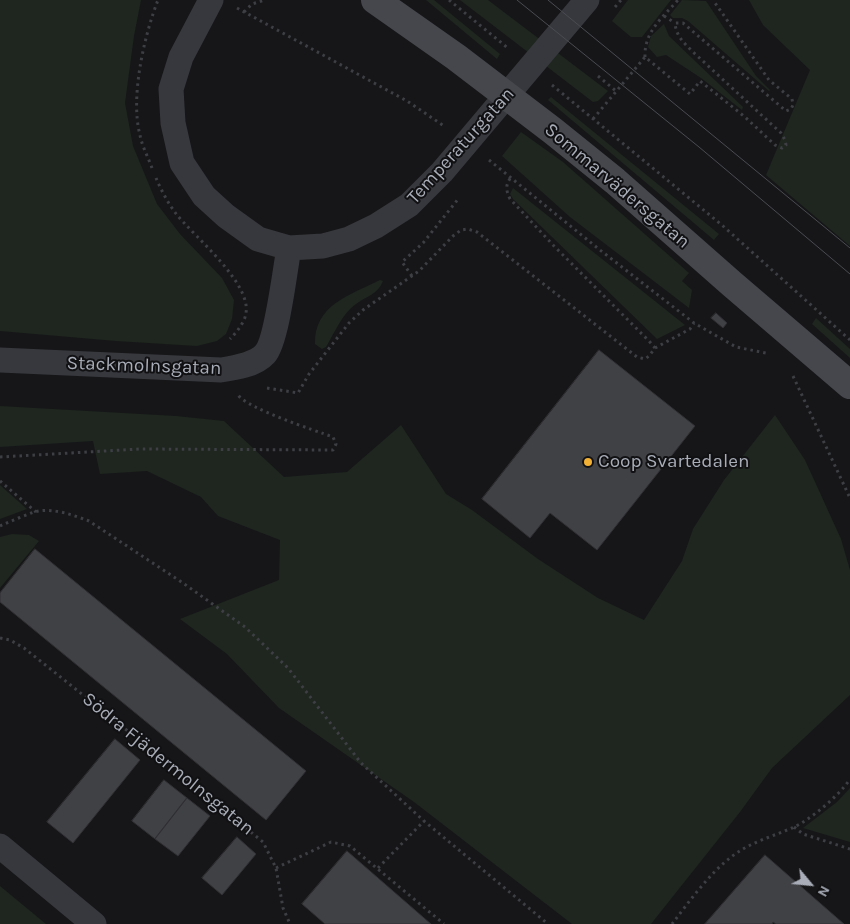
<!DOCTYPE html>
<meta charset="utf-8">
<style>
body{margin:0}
#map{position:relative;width:850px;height:924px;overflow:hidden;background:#161618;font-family:Karla,sans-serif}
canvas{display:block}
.north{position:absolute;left:785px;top:859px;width:50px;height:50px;-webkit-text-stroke:4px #111113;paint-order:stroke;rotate:118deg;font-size:14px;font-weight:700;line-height:20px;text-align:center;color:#a8adb8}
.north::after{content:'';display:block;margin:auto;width:18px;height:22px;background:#a8adb8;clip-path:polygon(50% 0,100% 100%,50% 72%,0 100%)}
</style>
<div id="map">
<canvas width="850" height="924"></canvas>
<div class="north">N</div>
</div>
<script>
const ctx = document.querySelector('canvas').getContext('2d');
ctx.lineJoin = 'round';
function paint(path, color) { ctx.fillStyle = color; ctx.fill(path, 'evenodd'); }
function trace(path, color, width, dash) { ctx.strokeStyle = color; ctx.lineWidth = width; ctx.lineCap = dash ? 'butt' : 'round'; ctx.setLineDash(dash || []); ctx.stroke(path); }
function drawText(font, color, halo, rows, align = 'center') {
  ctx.font = font + ' Karla,sans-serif'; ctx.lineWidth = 4; ctx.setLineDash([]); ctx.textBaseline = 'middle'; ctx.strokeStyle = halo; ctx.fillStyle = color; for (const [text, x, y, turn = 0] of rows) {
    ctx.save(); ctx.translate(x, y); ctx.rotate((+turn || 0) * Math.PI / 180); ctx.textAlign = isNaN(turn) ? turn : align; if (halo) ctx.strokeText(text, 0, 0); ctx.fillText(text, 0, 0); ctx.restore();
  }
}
paint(new Path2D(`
 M0,0H141L134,36L125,103L133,146L157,204L180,234L222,278L234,300L232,319L226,334L217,341L197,346L116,341L0,331Z
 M426,0H434L500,54L497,59Z
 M460,0H488L608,91L598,101L593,102Z
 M628,0H671L642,37H631L612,21Z
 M682,0L706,1L756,76L770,90L769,91L688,21L682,18H673L670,15Z
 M749,0H850V246L766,175L810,70L763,25Z
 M664,24L669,36L743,107L742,110L701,78L666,55L657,57L648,47L651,36Z
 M551,97L719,234L714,240L548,100Z
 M521,132L563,162L689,273L682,281L692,290L689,308L570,217L502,156Z
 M513,188L685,325L657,339L513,199L510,194Z
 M380,280L383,281C378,294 367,296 356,304C342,314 335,332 326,347L322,349L315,344C314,305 350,295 380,280Z
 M816,318L850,349V358L812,324Z
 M0,406L176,416L224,421L284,477L347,472L401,425L446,494L472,510L538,559L598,598L644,620L682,561L693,529L724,480L775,415L805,460L841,539L850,570V695L772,768L740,812L651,924H572L414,802L279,708L227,654L180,619L279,580L280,540L218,516L201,497L147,471L100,474L93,441L0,447Z
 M0,485L27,509L0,519Z
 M12,534L29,535L39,541L0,588V537Z
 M850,788V842L803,828L837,802Z
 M0,886L46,924H0Z`), '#1e261f');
const building = new Path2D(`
 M716,313L727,323L723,328L711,318Z
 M599,350L695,426L597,550L550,513L530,538L482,499Z
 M35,549L306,771L266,820L0,602V593Z
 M115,739L140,760L73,843L47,822Z
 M164,780L187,798L155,839L132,821Z
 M187,798L210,816L178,856L155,839Z
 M237,837L256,854L222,895L202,878Z
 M347,851L431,924H325L302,904Z
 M765,855L844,924H776L773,922L772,924H705Z`);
paint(building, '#404145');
trace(building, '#303034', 1);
trace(new Path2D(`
 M449,0L509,49
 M615,7L621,0
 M237,8L407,101L444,126
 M244,12L252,4L265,0
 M664,16L675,23
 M645,57C644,32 662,18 678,0
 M598,76L616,91
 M552,85L723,226L850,340
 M593,119L645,57L690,94L700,81L745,117L775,145L782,148L786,145L785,140L781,133L693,52C684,43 676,36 675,23H683L786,111L791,109L793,105L792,99L769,80L713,0
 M489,160L600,250L694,323L736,347L766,353
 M152,168C148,157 142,146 140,135C130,98 144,36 158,0
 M156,178C161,190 169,205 177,215C195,237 251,283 246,313C245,322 236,333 230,339
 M412,276L402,262L423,243L459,198
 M655,348L690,329L694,323
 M793,376L850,498
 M267,388L298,393L309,374L349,323L363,310L419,271L453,236L461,230L468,229L477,232L637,357L645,359L649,356L655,348L649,341L554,246L510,199C506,190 505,186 511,177
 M0,457L140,449L333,450L336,444L333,437C314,430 248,409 238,395
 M0,481L36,512
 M0,526C11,521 23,516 34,512C52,507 73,515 89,521L183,583L245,627L288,668L361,763L424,821L548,924
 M0,638L10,640L24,648L107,714L263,842L276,868L283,908L290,924
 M794,827L803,834L850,849
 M276,868L331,842L350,846L444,924
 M378,868L424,821
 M672,924C688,903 709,874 730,858C748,843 771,837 792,828C810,820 839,796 850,779`), '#3d3f44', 3, [2.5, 4]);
trace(new Path2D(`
 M211,0L181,57L171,89L173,123L182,163L204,196L226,216L258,239L289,248L323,246L349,239L376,226L409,205L442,172L587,0
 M0,360L221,370C235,368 255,365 265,354C277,341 285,269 289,248
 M0,846L94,924`), '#37383d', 25);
trace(new Path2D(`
 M375,0L456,57L553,131L615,181L732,284L850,385`), '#45474d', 28);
trace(new Path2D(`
 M517,0L699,147L850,274
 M548,0L850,248`), '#4a4c52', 1);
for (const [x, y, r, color] of [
 [588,462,5,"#f2b134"]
]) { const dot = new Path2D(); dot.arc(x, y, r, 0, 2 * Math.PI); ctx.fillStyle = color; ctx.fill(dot); trace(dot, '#111113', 2); }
drawText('19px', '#a8adb8', '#111113', [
 ["Temperaturgatan",461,146,-48],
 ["Sommarvädersgatan",617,186,40],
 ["Stackmolnsgatan",144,366,2],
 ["Södra Fjädermolnsgatan",168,764,39]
]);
drawText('19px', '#a8adb8', '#111113', [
 ["Coop Svartedalen",598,462]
], 'left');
</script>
